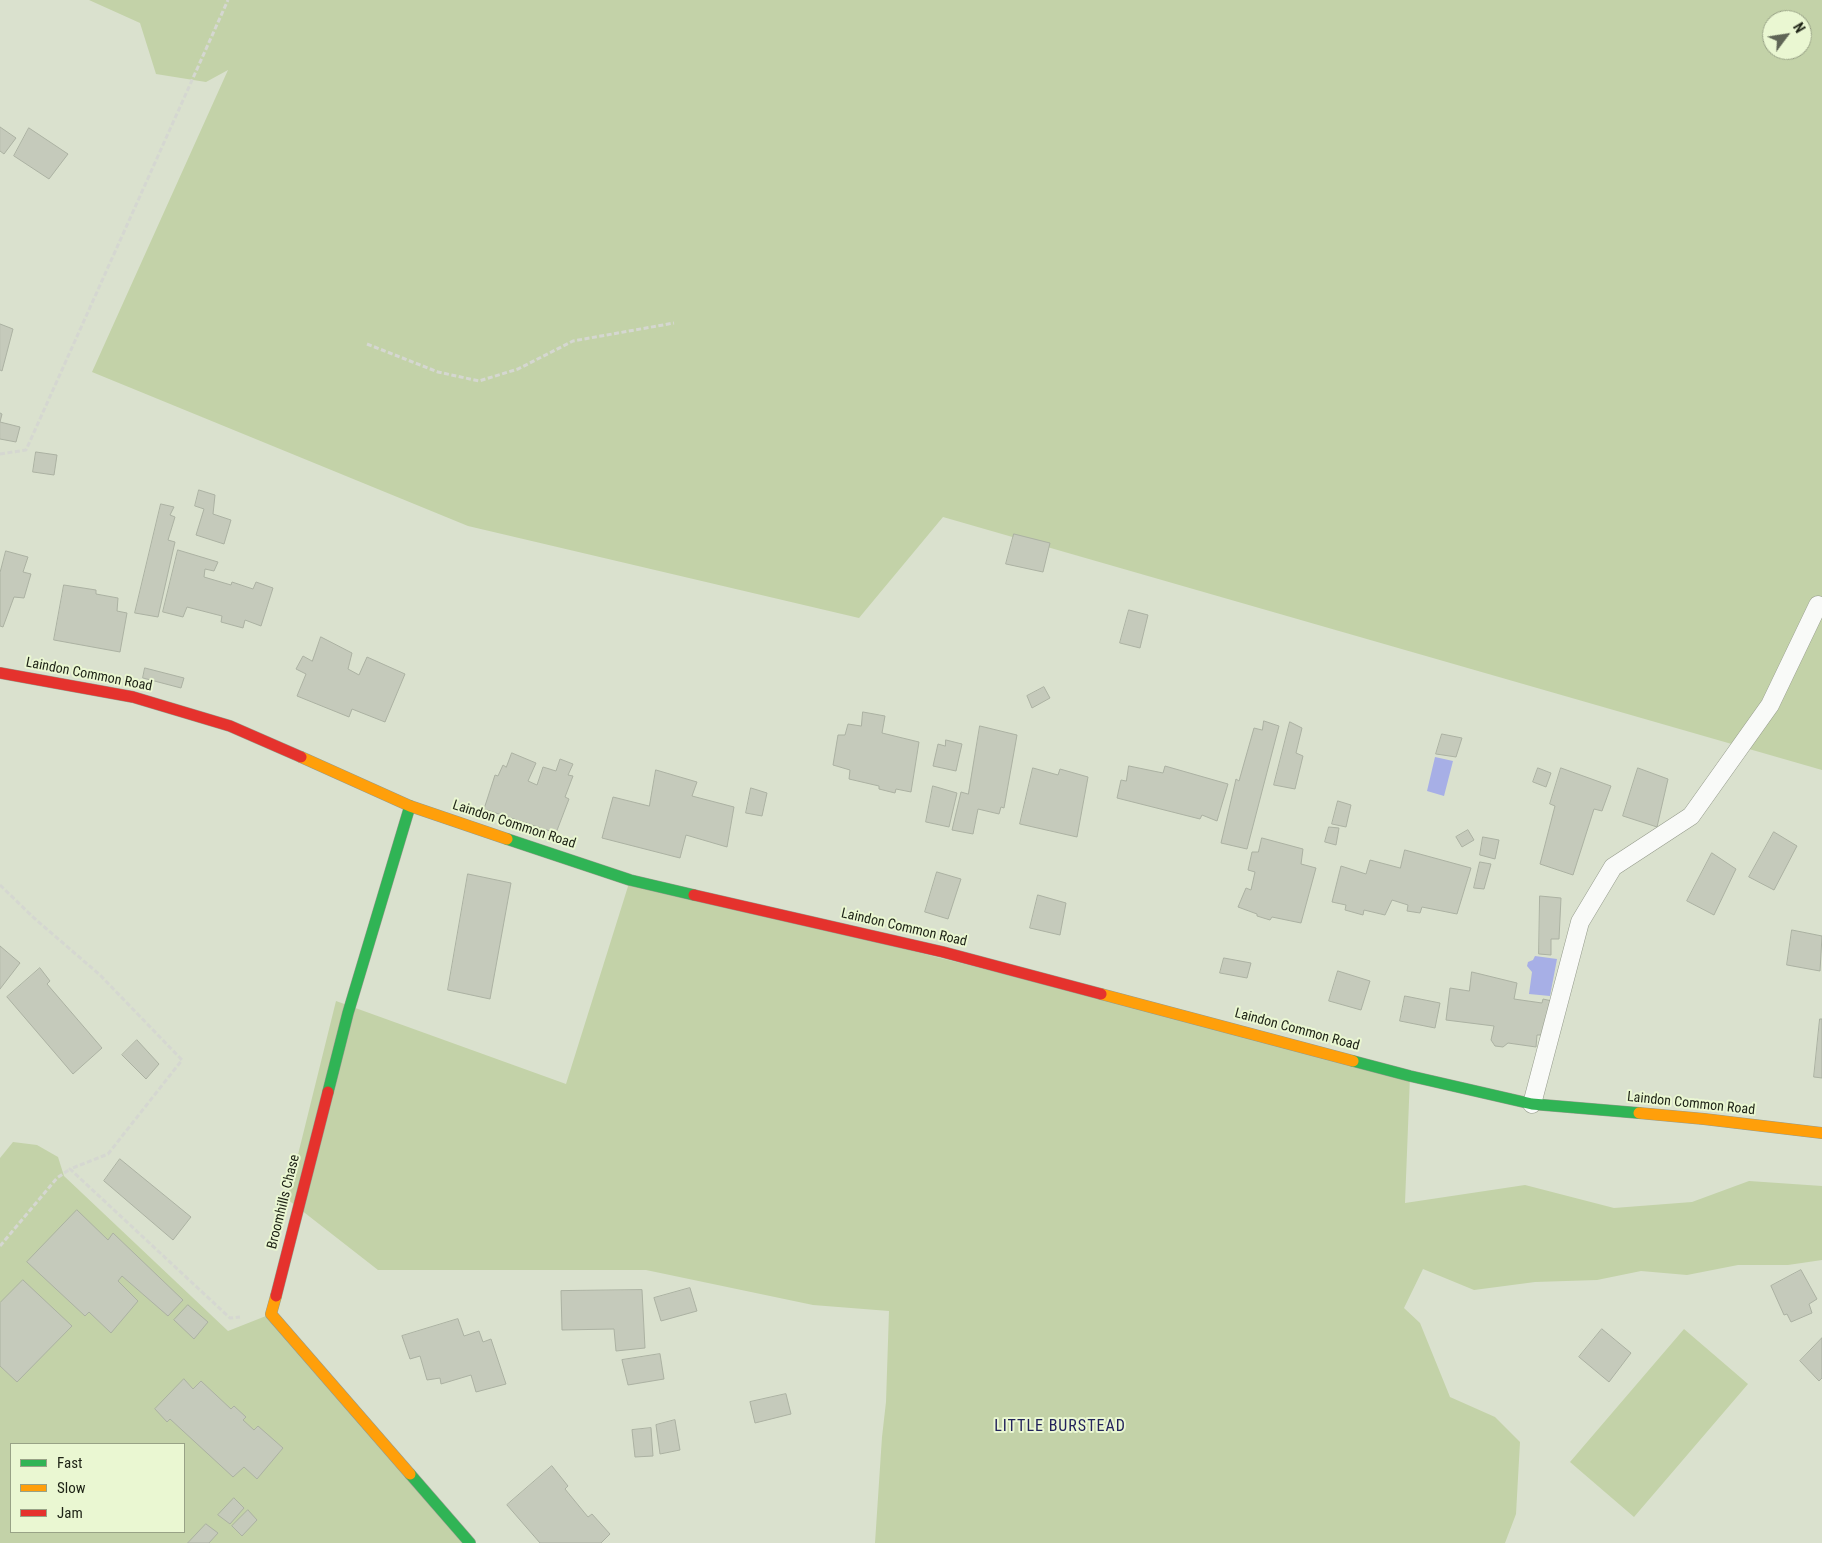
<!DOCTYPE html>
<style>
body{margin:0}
#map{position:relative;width:1822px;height:1543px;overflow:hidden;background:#dae1ce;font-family:"Roboto Condensed",sans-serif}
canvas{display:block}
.legend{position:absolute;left:10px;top:1443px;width:175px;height:90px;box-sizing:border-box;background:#eaf7d2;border:1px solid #98a286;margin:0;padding:6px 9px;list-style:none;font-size:15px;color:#1d2215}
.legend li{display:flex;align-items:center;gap:10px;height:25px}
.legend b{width:25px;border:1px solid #98a286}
.north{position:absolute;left:1762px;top:10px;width:50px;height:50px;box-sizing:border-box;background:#eaf7d2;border:1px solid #98a286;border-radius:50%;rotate:59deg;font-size:14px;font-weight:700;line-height:20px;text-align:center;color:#1d2215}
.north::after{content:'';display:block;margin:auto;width:18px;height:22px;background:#5f6556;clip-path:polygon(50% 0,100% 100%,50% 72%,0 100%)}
</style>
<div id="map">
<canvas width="1822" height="1543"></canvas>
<ul class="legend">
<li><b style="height:6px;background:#30b455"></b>Fast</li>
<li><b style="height:6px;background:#ff9f0a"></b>Slow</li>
<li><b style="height:6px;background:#e5322d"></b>Jam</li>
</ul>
<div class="north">N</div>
</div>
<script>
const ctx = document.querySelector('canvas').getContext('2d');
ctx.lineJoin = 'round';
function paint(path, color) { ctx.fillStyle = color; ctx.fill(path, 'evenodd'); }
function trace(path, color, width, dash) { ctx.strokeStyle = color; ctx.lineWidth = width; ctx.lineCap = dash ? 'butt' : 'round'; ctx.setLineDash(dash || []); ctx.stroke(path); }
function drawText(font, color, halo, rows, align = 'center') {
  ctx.font = font + ' "Roboto Condensed",sans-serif'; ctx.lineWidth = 4; ctx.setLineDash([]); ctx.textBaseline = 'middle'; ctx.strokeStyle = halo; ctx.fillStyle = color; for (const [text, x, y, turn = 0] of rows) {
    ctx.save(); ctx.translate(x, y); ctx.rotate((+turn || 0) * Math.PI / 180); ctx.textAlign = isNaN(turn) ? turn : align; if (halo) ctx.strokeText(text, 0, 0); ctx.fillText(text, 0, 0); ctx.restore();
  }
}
paint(new Path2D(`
 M89,0H1822V770L943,517L859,618L468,526L92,372L228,70L206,82L156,74L140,23ZM1772,20H1802V50H1772Z
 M630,880L1410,1076L1405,1203L1525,1185L1614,1208L1692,1202L1749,1181L1822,1186V1260L1788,1265H1738L1687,1275L1641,1271L1597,1280L1535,1282L1474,1290L1423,1269L1404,1308L1420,1323L1450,1397L1495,1417L1520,1442L1516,1514L1505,1543H875L882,1437L886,1402L889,1311L813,1305L646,1270H378L287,1199L336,1001L566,1084Z
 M13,1142L37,1145L58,1157L64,1176L228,1331L271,1314L470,1543H0V1158ZM11,1444H184V1532H11Z
 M1684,1329L1748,1384L1634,1517L1570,1462Z`), '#c3d2a8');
paint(new Path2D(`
 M1435,757L1453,761L1444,796L1427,791Z
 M1535,956L1557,959L1550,996L1529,994L1532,972L1527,966L1528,962L1533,960Z`), '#a7afe6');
const building = new Path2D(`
 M0,127L16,138L4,154L0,151Z
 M29,128L68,154L49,179L14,156Z
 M0,324L13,329L2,371L0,370Z
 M0,413L2,414L0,422L20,427L16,442L0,439Z
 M36,452L57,455L54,475L33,472Z
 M199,490L215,495L213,514L231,520L224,544L196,535L204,509L195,506Z
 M161,504L174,507L170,515L175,517L168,540L175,542L158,617L135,613Z
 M1014,534L1050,543L1043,572L1006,564Z
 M178,550L218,562L214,571L205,569L204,577L231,585L232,582L253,589L256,582L273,588L261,626L245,620L243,628L221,622L222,616L187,607L183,617L163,612Z
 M6,551L28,557L23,572L31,574L24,598L14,597L3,627L0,626V573Z
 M64,585L96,590V594L118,598L117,611L127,613L120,652L54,640Z
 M1129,610L1148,615L1140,648L1120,643Z
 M321,637L352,653L348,669L359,675L367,657L405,674L385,722L352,709L349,717L297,696L306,674L296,669L303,656L312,661Z
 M145,668L184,678L181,688L143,678Z
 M1044,687L1050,698L1032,708L1027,696Z
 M863,712L885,716L882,733L919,742L911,792L896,789L895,793L879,789V786L849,779L850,770L833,765L838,735H845L848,724L861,726Z
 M1264,721L1279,726L1247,849L1221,843L1236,779L1239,781L1254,728L1262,730Z
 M1290,722L1302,728L1296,753L1303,756L1295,789L1274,785Z
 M980,726L1017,735L1004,808L1001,807L999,814L978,809L973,834L952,830L961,792L968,794Z
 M1442,734L1462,738L1456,757L1436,754Z
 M946,740L962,744L956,771L933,766L938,744L945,746Z
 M512,753L536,763L528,781L537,785L543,767L556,771L560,759L573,764L568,775L573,776L565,797L569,799L556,833L484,809L495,775L498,776L503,765L506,767Z
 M1129,766L1163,773L1165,766L1228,784L1217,821L1202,815L1200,819L1117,798L1121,780L1126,781Z
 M1033,768L1058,775L1060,769L1088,777L1077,837L1020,824Z
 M1538,768L1551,773L1546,787L1533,782Z
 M1561,768L1611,786L1602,811L1594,809L1573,875L1540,864L1555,806L1550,804Z
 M1638,768L1668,779L1657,827L1623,816Z
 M656,770L697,782L692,796L734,807L727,847L686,835L680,858L602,838L613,797L649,806Z
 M933,786L957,793L949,827L926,822Z
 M751,788L767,793L762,816L746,813Z
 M1338,801L1351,805L1346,827L1332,824Z
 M1329,827L1339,828L1336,845L1325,842Z
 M1468,830L1474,840L1462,847L1456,837Z
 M1774,832L1797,846L1774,890L1749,877Z
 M1483,837L1499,840L1495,859L1480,855Z
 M1262,838L1303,849L1301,864L1316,868L1301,923L1272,917L1270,920L1257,916V914L1238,907L1246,888L1251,890L1255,872L1248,870L1252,852H1258Z
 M1405,850L1471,868L1457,914L1422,907L1420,913L1407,911L1408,905L1392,900L1385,915L1364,910L1363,915L1345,910L1346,905L1332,902L1341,866L1366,874L1370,860L1400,868Z
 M1712,853L1736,869L1714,915L1687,901Z
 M1480,862L1491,864L1484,889L1474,888Z
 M937,872L961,879L948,919L925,912Z
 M468,874L511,883L490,999L448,990Z
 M1038,895L1066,903L1060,935L1030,928Z
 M1540,896L1561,898L1559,939H1551V955L1539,954Z
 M1792,930L1822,936L1820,971L1787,965Z
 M0,946L20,963L0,989Z
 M1224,958L1251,963L1247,978L1220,973Z
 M40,968L50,981L47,984L102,1048L73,1074L7,997Z
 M1338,971L1370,981L1361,1010L1329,1001Z
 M1472,972L1517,983L1514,999L1542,1003L1543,999L1552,1001L1545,1035H1537L1536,1047L1508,1043L1503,1047L1495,1046L1491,1040L1494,1026L1446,1020L1450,988L1469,991Z
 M1405,996L1440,1003L1435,1028L1400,1021Z
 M1820,1019H1822V1078L1814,1077Z
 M137,1040L159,1064L146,1079L122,1055Z
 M120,1159L191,1217L173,1240L104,1181Z
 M77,1210L108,1240L113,1233L183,1300L168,1316L122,1276L118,1281L138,1301L111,1333L89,1312L85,1316L27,1262Z
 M1801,1270L1817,1299L1809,1304L1812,1313L1791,1322L1787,1314L1784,1315L1771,1286Z
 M23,1280L72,1326L17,1382L0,1366V1303Z
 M690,1288L697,1311L661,1321L654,1298Z
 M642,1290L645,1348L616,1351L614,1329L562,1330L561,1291Z
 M188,1305L208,1322L194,1339L174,1320Z
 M458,1319L464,1336L479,1331L483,1342L491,1339L506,1384L476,1392L471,1375L441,1384L440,1378L427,1380L420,1356L410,1359L402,1336Z
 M1602,1329L1631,1353L1609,1382L1579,1357Z
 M1822,1338V1378L1819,1381L1800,1361Z
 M660,1354L664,1379L628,1385L622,1360Z
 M184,1379L193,1389L201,1381L231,1409L234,1406L246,1417L243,1420L254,1430L258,1426L283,1448L257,1479L244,1467L233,1477L170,1419L167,1422L155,1409Z
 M786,1394L791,1414L755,1423L750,1402Z
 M675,1420L680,1450L660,1454L656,1425Z
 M651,1428L653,1456L635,1457L632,1430Z
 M552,1466L568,1486L565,1489L588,1517L592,1514L610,1534L601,1543H540L507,1505Z
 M234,1498L244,1508L230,1524L218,1515Z
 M248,1510L257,1520L242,1536L232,1526Z
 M206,1524L218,1533L209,1543H188Z`);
paint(building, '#c5cabb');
trace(building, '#abb1a2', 1);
const lane = new Path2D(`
 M1532,1104L1580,922L1613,867L1691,816L1770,705L1818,605`);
const fast = new Path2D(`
 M507,839L630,880L694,895
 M1353,1061L1410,1076L1532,1104L1639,1113
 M328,1092L348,1013L410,806
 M410,1474L470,1543`);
const slow = new Path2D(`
 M301,757L410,806L507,839
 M1101,994L1353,1061
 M1639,1113L1704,1119L1822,1133
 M276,1296L271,1314L410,1474`);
const jam = new Path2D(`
 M0,673L133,697L230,726L301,757
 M694,895L943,952L1101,994
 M276,1296L328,1092`);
trace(lane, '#959b8c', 19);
trace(fast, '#959b8c', 12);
trace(slow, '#959b8c', 12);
trace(jam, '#959b8c', 12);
trace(new Path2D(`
 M367,344L438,372L479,381L518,369L573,341L674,323
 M0,454L26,450L228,0
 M0,885L34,918L100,975L182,1060L108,1154L70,1169L230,1318L240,1317
 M0,1246L57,1178L70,1169`), '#d5d7d1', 3, [5, 2.5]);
trace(lane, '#f9faf8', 18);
trace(fast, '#30b455', 11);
trace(slow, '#ff9f0a', 11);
trace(jam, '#e5322d', 11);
drawText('14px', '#1d2215', '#eaf7d2', [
 ["Laindon Common Road",89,675,11],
 ["Laindon Common Road",514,825,18],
 ["Laindon Common Road",904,928,13],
 ["Laindon Common Road",1297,1030,15],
 ["Laindon Common Road",1691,1104,6],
 ["Broomhills Chase",284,1202,-76]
]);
ctx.letterSpacing = '1px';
drawText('16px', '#22225b', '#eaf7d2', [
 ["LITTLE BURSTEAD",1060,1427]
]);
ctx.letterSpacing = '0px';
</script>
